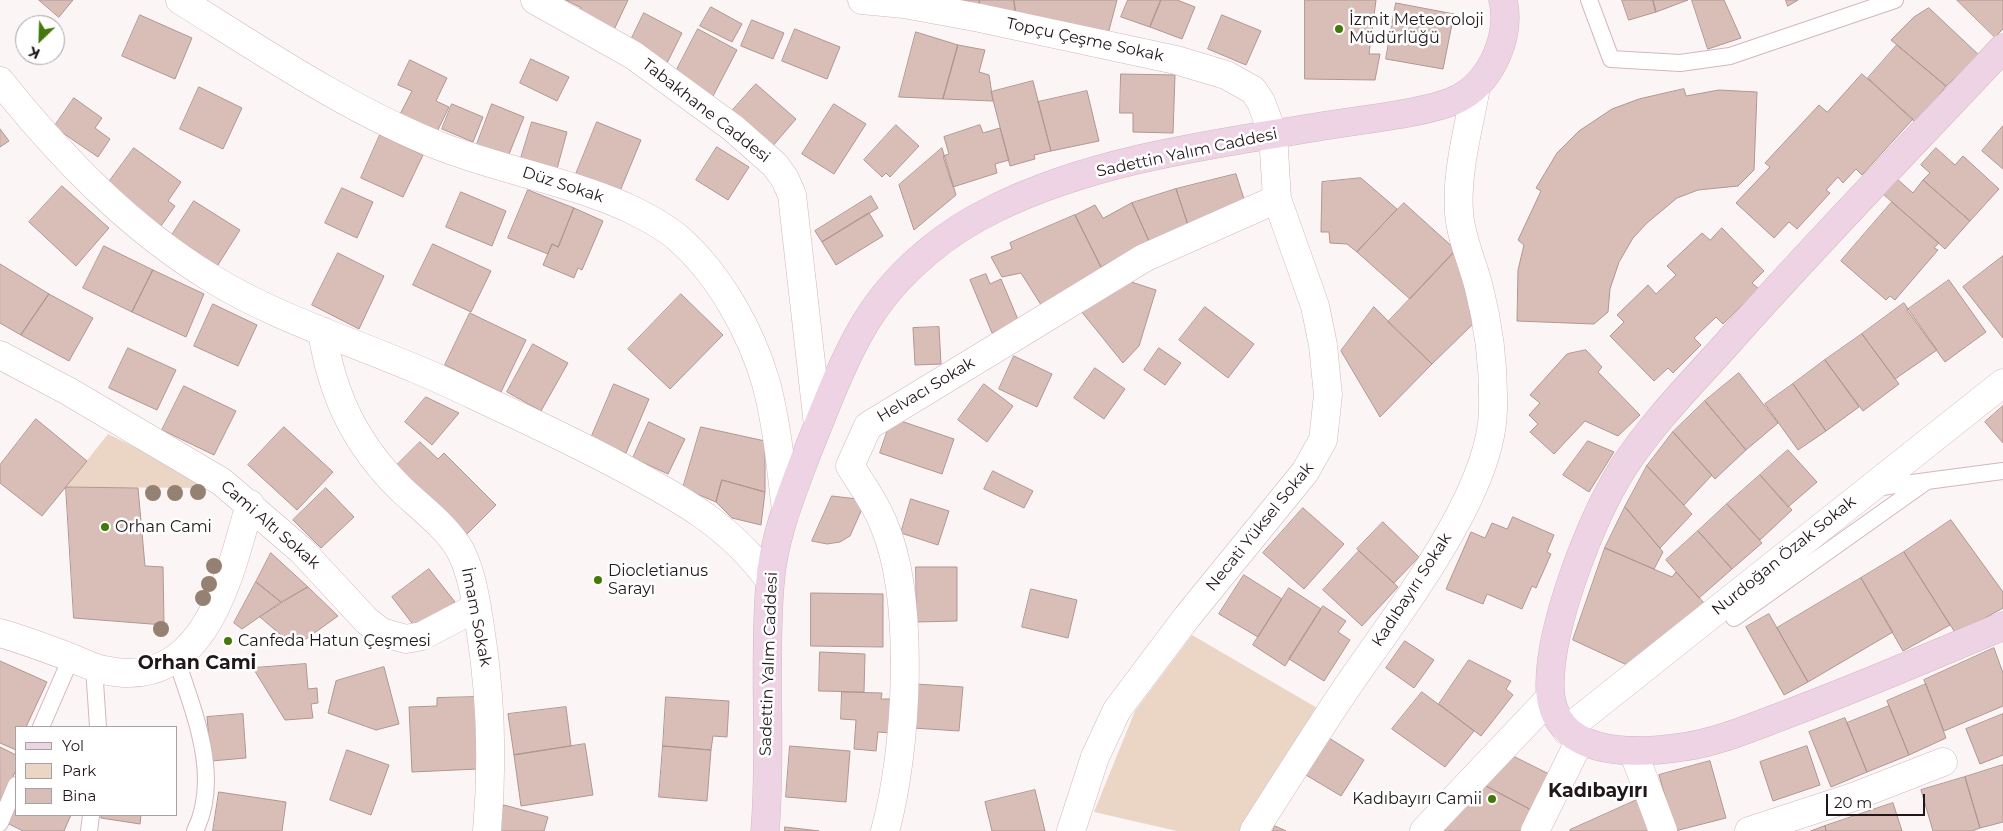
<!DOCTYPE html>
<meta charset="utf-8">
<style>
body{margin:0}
#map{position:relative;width:2003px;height:831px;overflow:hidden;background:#fbf5f6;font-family:Montserrat,sans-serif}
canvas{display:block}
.legend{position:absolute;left:15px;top:726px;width:162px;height:90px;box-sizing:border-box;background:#fff;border:1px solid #a6a2a3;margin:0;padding:6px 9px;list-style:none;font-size:15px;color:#211719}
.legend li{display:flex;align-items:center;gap:10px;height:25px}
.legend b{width:25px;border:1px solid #a6a2a3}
.north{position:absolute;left:15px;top:15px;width:50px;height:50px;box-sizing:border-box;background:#fff;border:1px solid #a6a2a3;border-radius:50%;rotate:204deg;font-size:14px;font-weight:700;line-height:20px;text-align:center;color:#211719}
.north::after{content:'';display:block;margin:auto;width:18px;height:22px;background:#437909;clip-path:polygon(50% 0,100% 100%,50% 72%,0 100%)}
.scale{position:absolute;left:1826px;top:794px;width:99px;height:22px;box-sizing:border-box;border:2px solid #211719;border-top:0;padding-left:6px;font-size:15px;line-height:18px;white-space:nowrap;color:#211719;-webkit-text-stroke:4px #fff;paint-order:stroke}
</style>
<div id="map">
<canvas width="2003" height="831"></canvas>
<ul class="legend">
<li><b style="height:6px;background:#eed3e5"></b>Yol</li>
<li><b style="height:14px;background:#ebd6c6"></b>Park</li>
<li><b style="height:14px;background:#d9beb8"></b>Bina</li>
</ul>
<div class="north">K</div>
<div class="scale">20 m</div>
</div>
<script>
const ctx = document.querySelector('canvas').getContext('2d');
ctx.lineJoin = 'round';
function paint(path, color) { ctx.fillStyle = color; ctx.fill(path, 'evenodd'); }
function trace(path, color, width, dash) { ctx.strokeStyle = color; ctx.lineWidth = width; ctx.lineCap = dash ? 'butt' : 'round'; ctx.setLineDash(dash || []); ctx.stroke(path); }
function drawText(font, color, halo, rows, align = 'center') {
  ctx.font = font + ' Montserrat,sans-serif'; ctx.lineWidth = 5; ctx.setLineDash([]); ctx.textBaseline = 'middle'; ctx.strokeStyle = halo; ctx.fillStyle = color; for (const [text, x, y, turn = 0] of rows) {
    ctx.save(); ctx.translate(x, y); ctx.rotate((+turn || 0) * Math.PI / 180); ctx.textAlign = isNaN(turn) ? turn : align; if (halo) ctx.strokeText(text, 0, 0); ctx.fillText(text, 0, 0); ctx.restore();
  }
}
paint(new Path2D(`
 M108,434L202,480L207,488L66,487Z
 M1192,635L1319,709L1241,831H1177L1094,812L1135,711Z`), '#ebd6c6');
const building = new Path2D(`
 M39,0H73L59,17Z
 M566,0H628L612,34L577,17L581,8Z
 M950,0H980L978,7Z
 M980,0H1014L1016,16L978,7Z
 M1014,0H1117L1108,34L1016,16Z
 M1128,0H1161L1150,27L1121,17Z
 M1161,0H1177L1195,7L1182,39L1150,27Z
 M1305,0H1376L1369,54H1380L1375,80L1305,79Z
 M1622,0H1653L1656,12L1629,20Z
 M1653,0H1688L1656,12Z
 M1692,0H1724L1741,38L1708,49Z
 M1786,0H1798L1788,6Z
 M1957,0H2003V29L1995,37Z
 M1396,3L1454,14L1443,69L1386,59Z
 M711,7L742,24L732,42L700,26Z
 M1929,8L1980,56L1946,86L1891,40L1914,17Z
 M644,13L682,33L667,63L629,44Z
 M140,15L192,38L175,79L122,56Z
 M1222,15L1261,31L1246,65L1208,49Z
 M752,20L784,33L773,59L741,46Z
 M698,29L737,50L712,98L673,77Z
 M795,29L840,47L827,79L782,61Z
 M916,32L958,45L943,99L899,97Z
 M958,45L985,50L979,72L989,75L993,101L943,99Z
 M1897,45L1946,86L1917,124L1868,78Z
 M531,59L569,77L557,101L520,83Z
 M410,60L447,78L436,101L449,107L434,138L397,120L412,91L398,85Z
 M1121,74L1175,75L1173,133L1133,132V113H1120Z
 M1862,74L1913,119L1862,175L1856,169L1843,183L1838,177L1826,190L1830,193L1797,229L1789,222L1774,238L1736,203L1770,167L1765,163L1819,105L1827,112Z
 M1033,81L1051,151L1034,155L1035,159L1010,166L991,92Z
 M756,84L796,119L771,148L731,112Z
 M199,87L242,108L223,149L180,129Z
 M1684,89L1686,96L1719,90L1757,92L1754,170L1738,186L1698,190L1677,198L1647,223L1633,238L1619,262L1610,289L1608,312L1594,324L1517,321L1518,270L1524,245L1518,240L1541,191L1536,188L1557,153L1579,131L1612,109L1639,99Z
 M1087,91L1099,141L1051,151L1038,102Z
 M74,98L102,118L95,128L110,139L98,157L54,127Z
 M452,104L483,117L473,142L442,129Z
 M492,104L524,117L507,159L476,147Z
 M834,104L866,124L834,174L802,154Z
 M532,122L567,132L557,169L521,158Z
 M597,122L641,140L618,196L574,179Z
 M896,125L919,146L890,177L886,173L882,177L864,160Z
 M980,125L983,133L1000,128L1009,160L995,164L997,173L953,187L943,156L949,154L944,137Z
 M2003,126V169L1982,151Z
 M0,129L9,141L0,147Z
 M380,135L423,155L403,197L361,178Z
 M717,147L749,167L728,200L696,180Z
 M134,148L181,182L168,201L175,206L161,226L106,186Z
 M942,148L956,195L914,230L899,185Z
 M1936,148L1955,165L1963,156L1999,189L1970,221L1923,180L1930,173L1921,165Z
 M1236,174L1244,199L1188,225L1176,189Z
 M1361,178L1397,209L1357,252L1347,244L1330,243L1329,232H1321L1322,182Z
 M1897,179L1913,193L1923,180L1970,221L1945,249L1883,194Z
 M62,186L109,228L76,266L29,222Z
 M342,188L373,202L357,238L325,223Z
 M1176,189L1188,225L1149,241L1132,203Z
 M528,190L574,208L558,247L552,244L548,254L508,238Z
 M461,192L506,211L492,246L446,227Z
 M871,196L878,208L822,242L815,231Z
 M194,201L240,230L216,268L170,238Z
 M1892,202L1939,243L1934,248L1938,250L1895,300L1890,296L1886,300L1841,261Z
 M1132,203L1149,241L1101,267L1075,215L1095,205L1103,218Z
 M1404,203L1456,250L1410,299L1357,252Z
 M574,208L603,221L582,270L578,268L574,278L543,265L552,244L558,247Z
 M869,213L883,236L836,265L822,242Z
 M1075,215L1103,271L1043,308L1021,273L1002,277L991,257L1012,249L1010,243Z
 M1722,228L1764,271L1752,283L1759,289L1723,324L1716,317L1694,338L1701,345L1673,373L1668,368L1654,381L1610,336L1624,322L1617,315L1648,285L1656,294L1676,275L1667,266L1702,233L1710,240Z
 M433,244L491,271L471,312L413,285Z
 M104,246L153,270L132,312L83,288Z
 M1456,250L1473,324L1432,364L1388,322Z
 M338,253L384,276L359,329L312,305Z
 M2003,256V338L1963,287Z
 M0,264L49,294L21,335L0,323Z
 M153,270L204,294L186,337L132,312Z
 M986,274L990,284L1001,279L1019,322L992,333L970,280Z
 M1949,280L1986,332L1945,362L1907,310Z
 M1128,281L1156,290L1139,346L1123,363L1081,311Z
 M49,294L93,318L69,361L21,335Z
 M681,294L723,335L670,389L628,349Z
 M1904,303L1937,350L1895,379L1862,334Z
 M213,304L257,325L238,366L194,346Z
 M1205,307L1254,344L1228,378L1179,340Z
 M1374,307L1432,364L1380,417L1341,351Z
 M470,313L526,340L501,392L445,365Z
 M939,327L941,364L915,365L913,328Z
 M1862,334L1899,384L1863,411L1825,360Z
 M533,344L568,363L541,411L507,392Z
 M128,348L176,370L157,410L109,388Z
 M1159,348L1181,363L1165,385L1144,370Z
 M1586,350L1602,367L1598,372L1640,415L1618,436L1585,421L1554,454L1530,432L1538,424L1529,415L1540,403L1530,395L1567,354Z
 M1014,356L1052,374L1037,407L999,389Z
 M1825,360L1859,407L1826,431L1793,384Z
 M1095,368L1125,389L1104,419L1074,398Z
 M1739,373L1778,423L1746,450L1705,401Z
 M614,384L649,399L626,453L591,438Z
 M984,384L1013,406L987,442L958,420Z
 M1793,384L1826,431L1798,450L1765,404Z
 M184,386L236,411L214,455L162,430Z
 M426,397L459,413L432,445L405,422Z
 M1705,401L1746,450L1715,479L1673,432Z
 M2003,406V443L1985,422Z
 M892,418L954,439L942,474L880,453Z
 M36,419L87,461L42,516L0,483V465Z
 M649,422L685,439L668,474L633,458Z
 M284,427L333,472L297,510L248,465Z
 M701,427L765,441V492L722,480L716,502L683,488Z
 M1673,432L1712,475L1684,505L1647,466Z
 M1588,441L1614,452L1589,492L1563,475Z
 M420,442L438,459L444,453L496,505L465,536L395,467Z
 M1788,450L1817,482L1788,507L1760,475Z
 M1647,466L1692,514L1660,548L1625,507Z
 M993,471L1033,491L1024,508L984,489Z
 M1760,475L1792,510L1760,540L1727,504Z
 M722,480L765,492L761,525L732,518L716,502Z
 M66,487L138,488L145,566L163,567L164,625L74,618Z
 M326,488L354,517L321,548L293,520Z
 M832,496L866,500L850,536L840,542L827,544L812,541Z
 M911,499L949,511L938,545L901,533Z
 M1727,504L1762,543L1732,569L1698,531Z
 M1625,507L1663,552L1654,569L1605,548Z
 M1303,508L1344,544L1304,589L1263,553Z
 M1513,517L1554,535L1547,552L1551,554L1536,588L1532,586L1522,609L1487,594L1483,604L1446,589L1471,532L1485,538L1492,523L1507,529Z
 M1951,520L2003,592V608L1956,634L1904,552Z
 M1383,522L1419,557L1394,583L1357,549Z
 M1698,531L1732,569L1699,598L1666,560Z
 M1605,548L1672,577L1676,572L1705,604L1627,665L1573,640Z
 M1359,551L1398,587L1362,626L1323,590Z
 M1904,552L1950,625L1903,651L1861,578Z
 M271,553L308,587L281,602L256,582Z
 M916,567H957V621L917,622Z
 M429,569L455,602L418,631L392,597Z
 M1244,575L1282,599L1258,637L1219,614Z
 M1861,578L1893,632L1808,682L1777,628Z
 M256,582L281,602L242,629L234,623Z
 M308,587L338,616L295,647L260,617Z
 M1289,588L1321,609L1285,666L1253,645Z
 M1031,589L1077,600L1068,638L1022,627Z
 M811,593L883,594V647L811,646Z
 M1323,606L1346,621L1338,632L1350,640L1324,681L1289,659Z
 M1769,614L1808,682L1784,695L1746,627Z
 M1405,641L1434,660L1414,688L1386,668Z
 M1994,648L2003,673V706L1944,731L1924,680Z
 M820,652L865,654L864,692L819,691Z
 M1469,660L1511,681L1506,689L1513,695L1481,736L1439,704Z
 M0,661L47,682L26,727H16V750L0,743Z
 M306,664L308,689L317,688L318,703L311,704L313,718L285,720L253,668Z
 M384,667L399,724L376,730L328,713L336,681Z
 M916,684L963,687L959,731L913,728Z
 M1926,684L1946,738L1909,755L1887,701Z
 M842,692L882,693L881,699H893L891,733L878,732L876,751L854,749L856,720L841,719Z
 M1422,692L1474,731L1445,767L1392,729Z
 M475,697L478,769L412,772L409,707L437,706V698Z
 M666,697L729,701L727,737L713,736L711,750L663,746Z
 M1889,706L1909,755L1867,772L1847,723Z
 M566,707L571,746L514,755L508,714Z
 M243,714L246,758L211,761L207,717Z
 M2003,714V755L1980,764L1966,729Z
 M1845,718L1867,772L1831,787L1809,732Z
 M1329,738L1364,760L1341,796L1306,775Z
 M585,744L593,795L521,806L514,755Z
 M663,746L711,750L707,801L659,797Z
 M790,746L850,751L846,802L786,797Z
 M1807,746L1820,785L1773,801L1760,762Z
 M0,747L16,755V770L0,805Z
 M347,750L389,765L371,815L330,800Z
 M1511,755L1553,776L1535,812L1486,786Z
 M1710,761L1726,818L1675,831L1659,775Z
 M2003,765V822L1980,828L1965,777Z
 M1965,777L1980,828L1972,831H1933L1921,790Z
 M1486,786L1535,812L1525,831H1443Z
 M1035,790L1045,831H992L985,802Z
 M219,792L286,802L282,831H213Z
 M1639,799L1654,831H1570V830Z
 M16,801V815H71L64,831H23L7,823Z
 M1893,803L1902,831H1826L1825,826Z
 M504,805L548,817L544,831H497Z
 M102,815H141L140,824L101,818Z
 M1275,826L1286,831H1273Z
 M1825,826L1826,831H1811Z
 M785,827L819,831H785Z`);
paint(building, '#d9beb8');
trace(building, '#b09691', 1);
const lane = new Path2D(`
 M1589,0L1611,59L1680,63L1730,56L1895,0
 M1874,488L2003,471
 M1734,618L1927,481
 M176,658C193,711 222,776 195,831
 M94,667L98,727
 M41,727L71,658
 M0,823L16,785
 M89,831L91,815`);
const street = new Path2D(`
 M180,0C265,53 349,110 442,147C502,170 567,181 626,207C643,215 664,226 678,238C719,274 751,331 766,383C777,424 781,468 786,510
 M535,0L633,55L733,128L775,165L785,179L792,195L818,425
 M862,0L904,4L980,18L1176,60L1226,75L1253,90L1261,102L1273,134L1277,199L1315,306L1323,345L1328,395L1323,440L1305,472L1187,617L1117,710L1095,757L1071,831
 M0,81C60,156 128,227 211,278C274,317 348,340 416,369C448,382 479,398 510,412C548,430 586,448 623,468C681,499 731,526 770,581
 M322,331C332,395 355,444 402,490C421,508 447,527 460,550C472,573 476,601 480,627C491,695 493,762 487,831
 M0,355L68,391L222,482L302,551L367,621L381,632L406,639L422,636L477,607
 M0,633C24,640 48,649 72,658C82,662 93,668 104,670C205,693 229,577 250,504
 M1566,730L2003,383
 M1633,751L1663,831
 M885,831C907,752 916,601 884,525C876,504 862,485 850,466L868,426L1144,258L1277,199
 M1254,831C1284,784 1314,736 1345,690C1393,619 1492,496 1493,410C1494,370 1489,327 1479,288C1473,263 1461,239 1459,213C1456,171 1469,127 1476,87
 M1424,831L1550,698
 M1535,831L1580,740
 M1749,831L1853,797L1943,762`);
const secondary = new Path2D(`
 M2003,48C1913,144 1821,238 1733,337C1696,379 1654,420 1623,468C1591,519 1550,624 1550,685C1550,757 1631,755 1683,747C1719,742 1755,726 1790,713C1862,686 1932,656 2003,626
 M765,831C772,749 763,666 770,584C773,539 791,495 807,453C825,409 846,350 873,311C903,267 948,231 996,208C1096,159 1215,144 1323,126C1357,120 1436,113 1463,96C1493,77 1511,35 1503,0`);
trace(lane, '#d3b7bc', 18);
trace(street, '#d3b7bc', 29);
trace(secondary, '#d3b7bc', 29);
trace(lane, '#fff', 16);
trace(street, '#fff', 28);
trace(secondary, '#eed3e5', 28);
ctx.fillStyle = '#958172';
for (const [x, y] of [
 [198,492],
 [153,493],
 [175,493],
 [214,566],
 [209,584],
 [203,598],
 [161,629]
]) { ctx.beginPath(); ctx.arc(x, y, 8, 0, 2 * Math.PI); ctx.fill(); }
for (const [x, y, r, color] of [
 [1339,29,5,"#437909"],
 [105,527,5,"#437909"],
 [598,580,5,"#437909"],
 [228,641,5,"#437909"],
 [1492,799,5,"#437909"]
]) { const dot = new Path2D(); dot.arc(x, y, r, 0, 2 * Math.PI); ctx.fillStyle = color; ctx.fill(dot); trace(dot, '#fff', 2); }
drawText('16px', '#211719', '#fff', [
 ["İzmit Meteoroloji",1349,20],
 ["Müdürlüğü",1349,38],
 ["Orhan Cami",115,527],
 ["Diocletianus",608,571],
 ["Sarayı",608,589],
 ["Canfeda Hatun Çeşmesi",238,641],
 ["Kadıbayırı Camii",1482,799,"right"]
], 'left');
drawText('16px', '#211719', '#fff', [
 ["Topçu Çeşme Sokak",1085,40,12],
 ["Tabakhane Caddesi",706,111,38],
 ["Sadettin Yalım Caddesi",1187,153,-12],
 ["Düz Sokak",563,185,18],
 ["Helvacı Sokak",926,390,-31],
 ["Cami Altı Sokak",270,525,41],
 ["Necati Yüksel Sokak",1260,527,-51],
 ["Nurdoğan Özak Sokak",1784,556,-39],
 ["Kadıbayırı Sokak",1412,590,-57],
 ["İmam Sokak",476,617,79],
 ["Sadettin Yalım Caddesi",769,664,-88]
]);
drawText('bold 19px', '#211719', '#fff', [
 ["Orhan Cami",197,663],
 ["Kadıbayırı",1598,791]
]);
</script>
